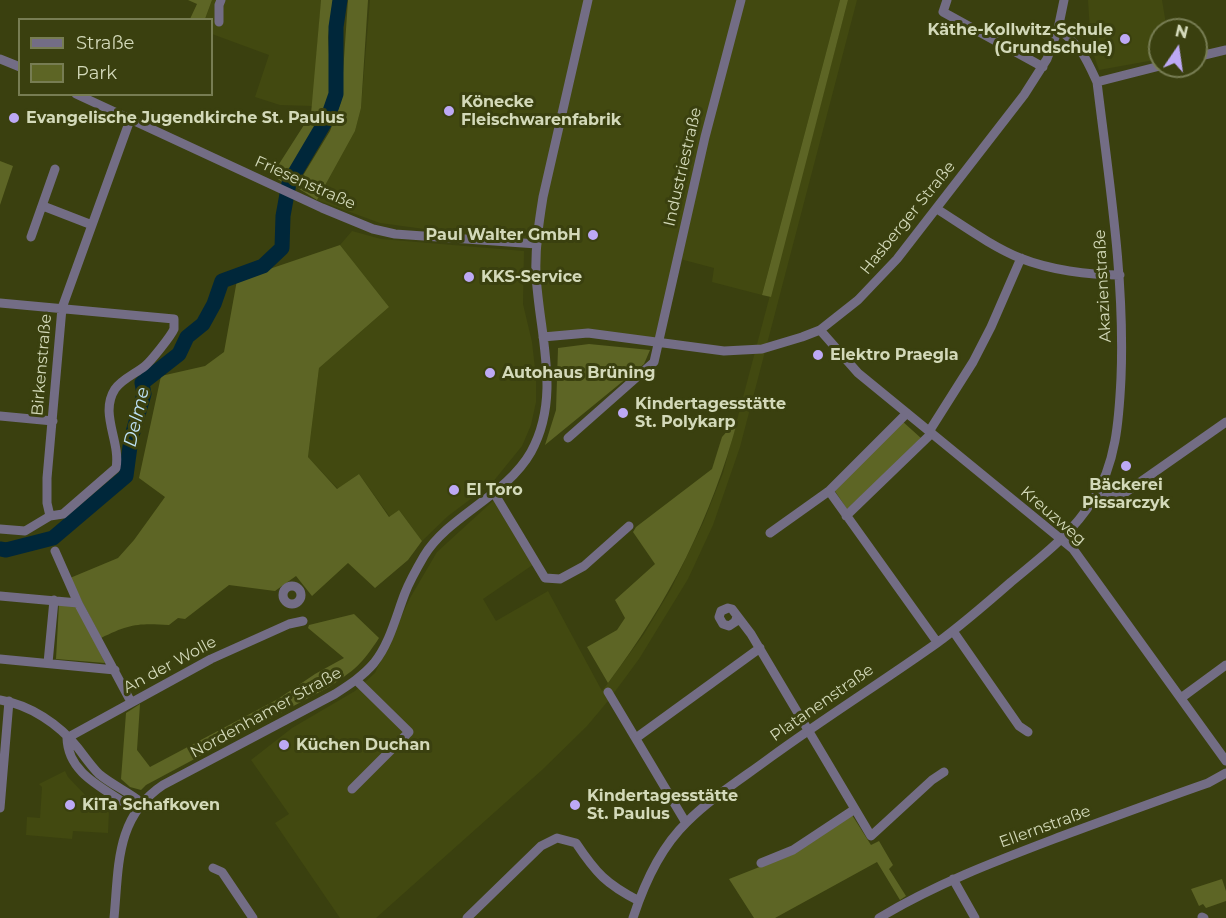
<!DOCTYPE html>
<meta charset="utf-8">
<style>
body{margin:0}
#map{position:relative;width:1226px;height:918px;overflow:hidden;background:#3a400f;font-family:Montserrat,sans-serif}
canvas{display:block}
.legend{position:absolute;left:18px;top:18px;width:195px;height:78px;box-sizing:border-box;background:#3a400f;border:2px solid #777d53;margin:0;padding:8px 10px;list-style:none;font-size:18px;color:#d3d9b9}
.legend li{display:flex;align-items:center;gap:12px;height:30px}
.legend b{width:30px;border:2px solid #777d53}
.north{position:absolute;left:1148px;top:18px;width:60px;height:60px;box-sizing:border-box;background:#3a400f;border:2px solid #777d53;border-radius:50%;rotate:13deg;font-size:16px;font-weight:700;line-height:24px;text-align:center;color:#d3d9b9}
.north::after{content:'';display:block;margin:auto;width:21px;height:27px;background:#bda9f5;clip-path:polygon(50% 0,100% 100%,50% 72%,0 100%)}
</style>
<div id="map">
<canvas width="1226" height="918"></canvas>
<ul class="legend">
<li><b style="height:8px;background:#736d85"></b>Straße</li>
<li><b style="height:16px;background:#5d6525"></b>Park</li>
</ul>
<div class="north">N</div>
</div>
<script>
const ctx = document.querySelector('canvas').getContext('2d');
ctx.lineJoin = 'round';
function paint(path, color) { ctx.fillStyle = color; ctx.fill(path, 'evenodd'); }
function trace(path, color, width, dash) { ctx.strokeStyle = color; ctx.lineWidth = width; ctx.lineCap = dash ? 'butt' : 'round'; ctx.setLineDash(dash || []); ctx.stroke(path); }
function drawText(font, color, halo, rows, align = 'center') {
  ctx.font = font + ' Montserrat,sans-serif'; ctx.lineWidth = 6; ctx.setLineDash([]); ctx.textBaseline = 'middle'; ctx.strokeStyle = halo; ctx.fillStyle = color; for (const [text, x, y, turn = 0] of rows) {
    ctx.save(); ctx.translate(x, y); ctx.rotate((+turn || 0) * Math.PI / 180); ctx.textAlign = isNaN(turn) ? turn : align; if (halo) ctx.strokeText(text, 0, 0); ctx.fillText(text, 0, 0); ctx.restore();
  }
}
paint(new Path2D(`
 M212,0H321L313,106L280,105L255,97L269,55L212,34V20H205Z
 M370,0H840L762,295L712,282L714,268L680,259L661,341L582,331L541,336L535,244L380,223L317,200L355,131L361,108Z
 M848,0H857L740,447L713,525L688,579L639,659L608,701L587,726L542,770L376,918H340L275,823L289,814L251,760L292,728L355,691L375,673L410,598L437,552L494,500L534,564L483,599L496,621L548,591L602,691L608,683L644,634L671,589L703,523L723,473Z
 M1088,0H1162L1167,30H1160V59L1099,70L1091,47Z
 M352,231L381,239L524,251L523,304L532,342L536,377V402L531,425L522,446L492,483L448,516L422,541L399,510L390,517L359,474L338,489L308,457L319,368L389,307L340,245Z
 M65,771L68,777L89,799L109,811L108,833L73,831L72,839L26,835L27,817L40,818L42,787L39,784Z`), '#424910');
paint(new Path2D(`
 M188,0H212L205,19H190L197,4Z
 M321,0H333L328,37L331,90L323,116L282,182L272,175L311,114Z
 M348,0H368L361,108L355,131L317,200L296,187L330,131L341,102Z
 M840,0H848L771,297L762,295Z
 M0,161L13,166L0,205Z
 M340,245L389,307L319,368L308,457L337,489L359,474L389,517L399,510L422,541L408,560L375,588L348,563L312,596L296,576L275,591L229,585L185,619L178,618L169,625C138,623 129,624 101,638L70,578L118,558L134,540L165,497L139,478L161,376L205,366L224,352L237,280Z
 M589,344L650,350L644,364L545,445L556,410L558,348Z
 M738,419C711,519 670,600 608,683L587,647L617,630L625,618L615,600L655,564L633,532L636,527L712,469L722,437Z
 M902,421L922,439L847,509L835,491Z
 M59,604L76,605L105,663L56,659Z
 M354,614L379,638C362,664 355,670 329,687L146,785L141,790L130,787L121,779L126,713L140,704L137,750L150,767L278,699L315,674L344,658L308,628L309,625Z
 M852,815L871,845L879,841L893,865L889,869L906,896L900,900L877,862L775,918H754L729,879L795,853Z
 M1222,879L1226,891V901L1206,908L1203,904L1199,906L1191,889Z`), '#5d6525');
trace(new Path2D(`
 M0,549L6,550L53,538L126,476L131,439L144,394L142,383L179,354L187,337L203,324L214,304L222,281L263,266L282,248L283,216L289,183L328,117L336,94V27L340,0`), '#00273a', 15);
trace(new Path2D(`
 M947,0L943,12L1043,67
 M219,22V5L221,0
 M1196,57L1226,50
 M0,59L20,67
 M1097,82L1160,66
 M76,94L322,208L373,229L395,234L537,244
 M43,206L92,225
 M937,209C964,226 991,246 1020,258C1050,270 1088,275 1120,275
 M31,237L55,169
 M0,303L174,319C174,323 174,326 174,329C171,336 151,361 145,366C135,374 122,379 115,389C99,414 121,441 116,468L63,514L50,516L25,531L0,529
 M820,330L858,373L1073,549L1226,761
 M543,337L588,333L724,351L762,349L802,337L820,330L858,300L897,259L1024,95L1047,59L1058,29L1064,0
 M0,416L53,421
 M930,430L973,362L991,327L1021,258
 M568,438L654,362L705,137L741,0
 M829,491L937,642
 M494,493L545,578L560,579L584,566L629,526
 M1094,500L1126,492L1226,422
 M50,516L47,503V478L62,308L130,120
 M846,516L932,433
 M770,533L829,491L907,413
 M55,551L78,603L131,702
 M283 595a9 9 0 1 1 18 0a9 9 0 1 1-18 0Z
 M0,596L78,603
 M737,617L735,622L729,626L723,624L719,617L721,611L728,608L732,609L751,634L871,836L932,780L944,772
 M953,631L1019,726L1028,732
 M0,659L115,670
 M48,663L54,600
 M608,692L686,823
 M1181,698L1226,665
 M0,700C30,705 59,724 78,748C85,757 91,766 99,774C112,785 129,792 142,803
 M67,738L211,659L289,624L303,621
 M67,738C68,777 110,790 136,811
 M636,738L760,648
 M352,789L409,732L356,680
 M0,808L9,701
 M761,863L793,850L855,809
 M213,868L222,872L253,918
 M953,879L975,918
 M1202,917L1204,918
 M114,918C119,867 115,817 163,785L335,694C349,685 363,676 374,663C390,643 396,616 405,593C410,580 417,568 424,556C448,516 506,496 531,452C562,396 539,334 536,274C535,248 539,222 543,197L588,0
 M467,918L541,846L557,838L576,843C596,873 606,884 639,901
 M633,918C644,884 661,847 687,822C712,797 743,778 771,757C826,717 882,682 937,643C963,624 987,603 1011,582C1041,557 1072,534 1093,500C1116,464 1119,420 1121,378C1125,279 1109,181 1097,82C1085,56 1081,46 1058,29
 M879,918C937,883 999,860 1062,836C1111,818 1159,800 1208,783L1226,773`), '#736d85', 9);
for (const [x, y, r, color] of [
 [1125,39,6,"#bda9f5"],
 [449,111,6,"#bda9f5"],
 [14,118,6,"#bda9f5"],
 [593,235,6,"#bda9f5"],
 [469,277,6,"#bda9f5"],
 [818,355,6,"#bda9f5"],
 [490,373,6,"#bda9f5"],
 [623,413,6,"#bda9f5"],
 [1126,466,6,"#bda9f5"],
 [454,490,6,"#bda9f5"],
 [284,745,6,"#bda9f5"],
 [70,805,6,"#bda9f5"],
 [575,805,6,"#bda9f5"]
]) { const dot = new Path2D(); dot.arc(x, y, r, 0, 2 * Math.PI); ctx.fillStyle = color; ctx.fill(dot); trace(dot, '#3a400f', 2); }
drawText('bold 16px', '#d3d9b9', '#3a400f', [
 ["Käthe-Kollwitz-Schule",1113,30,"right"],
 ["(Grundschule)",1113,48,"right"],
 ["Könecke",461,102],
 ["Fleischwarenfabrik",461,120],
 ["Evangelische Jugendkirche St. Paulus",26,118],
 ["Paul Walter GmbH",581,235,"right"],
 ["KKS-Service",481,277],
 ["Elektro Praegla",830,355],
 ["Autohaus Brüning",502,373],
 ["Kindertagesstätte",635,404],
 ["St. Polykarp",635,422],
 ["Bäckerei",1126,485,"center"],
 ["Pissarczyk",1126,503,"center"],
 ["El Toro",466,490],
 ["Küchen Duchan",296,745],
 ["Kindertagesstätte",587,796],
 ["St. Paulus",587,814],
 ["KiTa Schafkoven",82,805]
], 'left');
drawText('16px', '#d3d9b9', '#3a400f', [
 ["Industriestraße",683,167,-77],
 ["Friesenstraße",305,183,24],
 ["Hasberger Straße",908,218,-51],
 ["Akazienstraße",1103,286,-93],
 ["Birkenstraße",42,365,-85],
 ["Kreuzweg",1053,516,41],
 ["An der Wolle",170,665,-28],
 ["Platanenstraße",822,703,-35],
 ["Nordenhamer Straße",266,713,-29],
 ["Ellernstraße",1045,827,-20]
]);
drawText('italic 18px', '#bfe3f9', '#3a400f', [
 ["Delme",137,417,-77]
]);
</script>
